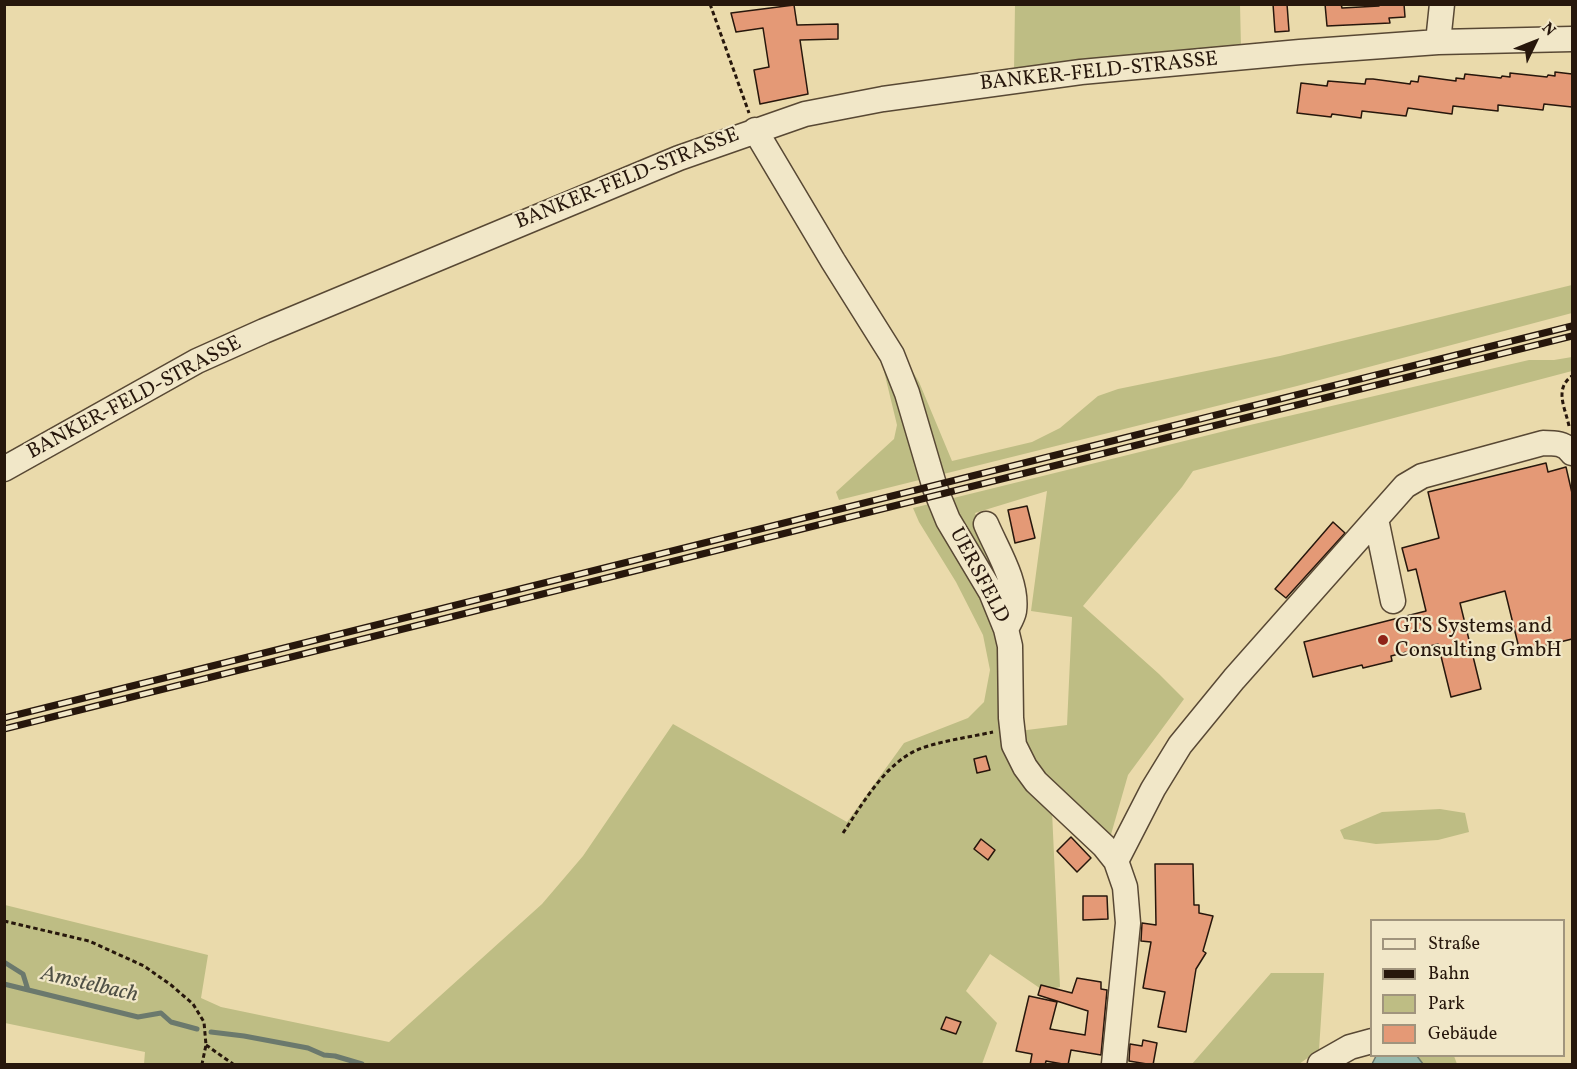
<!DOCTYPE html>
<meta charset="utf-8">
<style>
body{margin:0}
#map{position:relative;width:1577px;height:1069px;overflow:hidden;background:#eadaab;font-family:Vollkorn,serif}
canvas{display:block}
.frame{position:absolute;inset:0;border:6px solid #27170c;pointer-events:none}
.legend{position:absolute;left:1370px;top:919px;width:195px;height:138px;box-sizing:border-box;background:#f1e7c8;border:2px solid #a0947d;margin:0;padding:8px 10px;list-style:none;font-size:18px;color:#27170c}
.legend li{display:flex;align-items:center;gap:12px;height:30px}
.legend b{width:30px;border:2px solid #a0947d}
.north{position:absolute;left:1505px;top:12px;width:60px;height:60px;-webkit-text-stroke:4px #f1e7c8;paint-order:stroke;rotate:47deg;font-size:16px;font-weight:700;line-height:24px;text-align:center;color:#27170c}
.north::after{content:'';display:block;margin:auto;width:21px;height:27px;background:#27170c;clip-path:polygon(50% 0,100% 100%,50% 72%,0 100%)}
</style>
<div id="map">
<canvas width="1577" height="1069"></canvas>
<div class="frame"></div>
<ul class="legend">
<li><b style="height:8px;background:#f1e7c8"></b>Straße</li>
<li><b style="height:8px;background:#27170c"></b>Bahn</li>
<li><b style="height:16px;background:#bebd84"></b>Park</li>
<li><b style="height:16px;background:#e49976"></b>Gebäude</li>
</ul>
<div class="north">N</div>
</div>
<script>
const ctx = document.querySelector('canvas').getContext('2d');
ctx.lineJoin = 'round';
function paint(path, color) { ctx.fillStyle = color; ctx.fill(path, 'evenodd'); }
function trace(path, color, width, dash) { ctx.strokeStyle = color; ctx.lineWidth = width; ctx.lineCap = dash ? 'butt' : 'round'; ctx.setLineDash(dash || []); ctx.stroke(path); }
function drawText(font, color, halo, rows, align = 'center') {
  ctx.font = font + ' Vollkorn,serif'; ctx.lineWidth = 4.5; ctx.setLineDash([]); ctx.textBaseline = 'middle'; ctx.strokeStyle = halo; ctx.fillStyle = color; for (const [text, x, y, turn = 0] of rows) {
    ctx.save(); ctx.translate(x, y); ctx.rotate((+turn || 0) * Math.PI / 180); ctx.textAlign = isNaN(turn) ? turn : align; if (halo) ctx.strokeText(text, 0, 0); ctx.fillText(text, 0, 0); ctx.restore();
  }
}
paint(new Path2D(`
 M1015,5H1240L1241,47L1014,71Z
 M1572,285V313L1297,386L839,500L836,492L894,439L897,425L882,363L857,315L884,325L919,382L952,461L1032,442L1060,428L1098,396L1118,389L1280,356Z
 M1572,357V371L1193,471L1182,487L1083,606L1159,674L1184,699L1128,775L1110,838L1052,811L1060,987L1044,991L990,954L966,991L997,1023L982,1064H144L145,1052L5,1023V905L208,955L201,998L221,1007L389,1042L542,904L583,856L673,724L847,822L904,743L968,718L984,702L990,670L983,635L956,582L919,522L913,508L1237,428L1529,360H1554ZM1047,491L1031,611L1072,617L1067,725L1019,731L1003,573L975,513Z
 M1440,809L1465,813L1469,832L1438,840L1376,844L1344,839L1340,830L1382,812Z
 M1271,973H1324L1319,1050L1299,1064H1192Z
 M1417,1056H1454L1457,1064H1423Z`), '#bebd84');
const water = new Path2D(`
 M1376,1056H1417L1423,1064H1372Z`);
paint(water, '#98baae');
trace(water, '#6b796d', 1.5);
trace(new Path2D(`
 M4,962L23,974L28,990
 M4,984L138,1017L161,1013L171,1022L197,1029
 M211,1032L244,1036L308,1048L324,1055L335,1056L362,1064`), '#6b796d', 5);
const building = new Path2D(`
 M1273,4H1287L1289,31L1275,32Z
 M1325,4H1341L1342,8L1379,6V4H1404L1405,17L1389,18L1390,23L1327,26Z
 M794,5L797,25L838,24V39L800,40L808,94L760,104L754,70L769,67L763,28L736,32L731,13Z
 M1555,72L1572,74V107L1544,104L1543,110L1498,105V111L1453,106L1452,114L1408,108L1406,116L1362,111L1361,118L1332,114L1331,117L1297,113L1301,83L1327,86L1328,81L1365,84L1366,79H1373L1410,84L1411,81L1418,82L1419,76L1456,81V78L1464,79L1465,74L1501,78L1502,76L1510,77V73L1547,77L1548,75L1555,76Z
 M1546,463L1548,472L1566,467L1572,493V639L1520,652L1505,591L1460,603L1481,689L1451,697L1438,644L1391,656L1392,661L1363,668L1362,665L1313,677L1304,642L1426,611L1416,569L1408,571L1402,548L1439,538L1428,492Z
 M1027,506L1035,538L1015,543L1008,510Z
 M1333,522L1345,533L1286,598L1275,589Z
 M986,756L990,770L977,773L974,759Z
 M1071,837L1091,858L1077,872L1057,851Z
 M981,839L995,850L988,860L974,849Z
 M1155,864H1193L1194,905H1199V913L1213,916L1203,951L1206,953L1196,969L1186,1032L1158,1027L1165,992L1143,988L1151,942L1141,941L1142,923L1156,925Z
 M1083,896H1107L1108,919L1083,920Z
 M1077,978L1101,982V989L1107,990L1101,1055L1071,1050L1068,1065L1046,1061L1045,1065H1030L1032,1054L1016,1051L1029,996L1057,1002L1050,1029L1085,1035L1088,1011L1038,995L1041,985L1072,993Z
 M946,1017L961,1022L956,1034L941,1029Z
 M1143,1040L1157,1043L1153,1065L1129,1061L1130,1044L1142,1046Z`);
paint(building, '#e49976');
trace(building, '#27170c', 1.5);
const minor = new Path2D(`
 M1438,42L1442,4
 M755,130L833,261L892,355L907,393L935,488L948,520L991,592L1006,629L1010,646L1011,718L1014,745L1025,767L1036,782L1104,846L1116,861L1125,887L1128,923L1114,1064
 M4,469L197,361L264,331L679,158L805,114L883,99L1081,72L1300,52L1438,42L1572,39
 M1376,519L1393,601
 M986,524C997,550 1018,582 1014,611C1013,617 1009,623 1006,629
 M1116,861L1153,789L1180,745L1234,679L1405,486L1422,476L1543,443C1555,443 1565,443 1572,453
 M1320,1064L1350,1047L1372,1041`);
trace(minor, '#584834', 27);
trace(new Path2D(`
 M710,4L749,113
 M1569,426C1565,407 1554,389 1572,376
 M843,833C864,802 887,759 925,747C947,740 970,737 993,732
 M4,921L89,941L144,966L171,985L193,1004L204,1022L206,1045L202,1064
 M206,1045L233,1064`), '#27170c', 3, [4.5, 3]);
trace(minor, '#f1e7c8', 24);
const rail = new Path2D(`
 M4,718L1572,326
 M4,729L1572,336`);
trace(rail, '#27170c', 7);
trace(rail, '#f1e7c8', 4.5, [14]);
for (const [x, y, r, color] of [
 [1383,640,6,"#8f2418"]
]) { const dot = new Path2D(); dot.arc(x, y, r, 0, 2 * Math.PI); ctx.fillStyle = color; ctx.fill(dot); trace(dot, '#f1e7c8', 2); }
drawText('21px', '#27170c', '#f1e7c8', [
 ["BANKER-FELD-STRASSE",1099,73,-6],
 ["BANKER-FELD-STRASSE",628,180,-22],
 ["BANKER-FELD-STRASSE",135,399,-28],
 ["UERSFELD",978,576,62]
]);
drawText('21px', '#27170c', '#f1e7c8', [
 ["GTS Systems and",1395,628],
 ["Consulting GmbH",1395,652]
], 'left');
drawText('italic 22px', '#4f5045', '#f1e7c8', [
 ["Amstelbach",89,986,13]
]);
</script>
